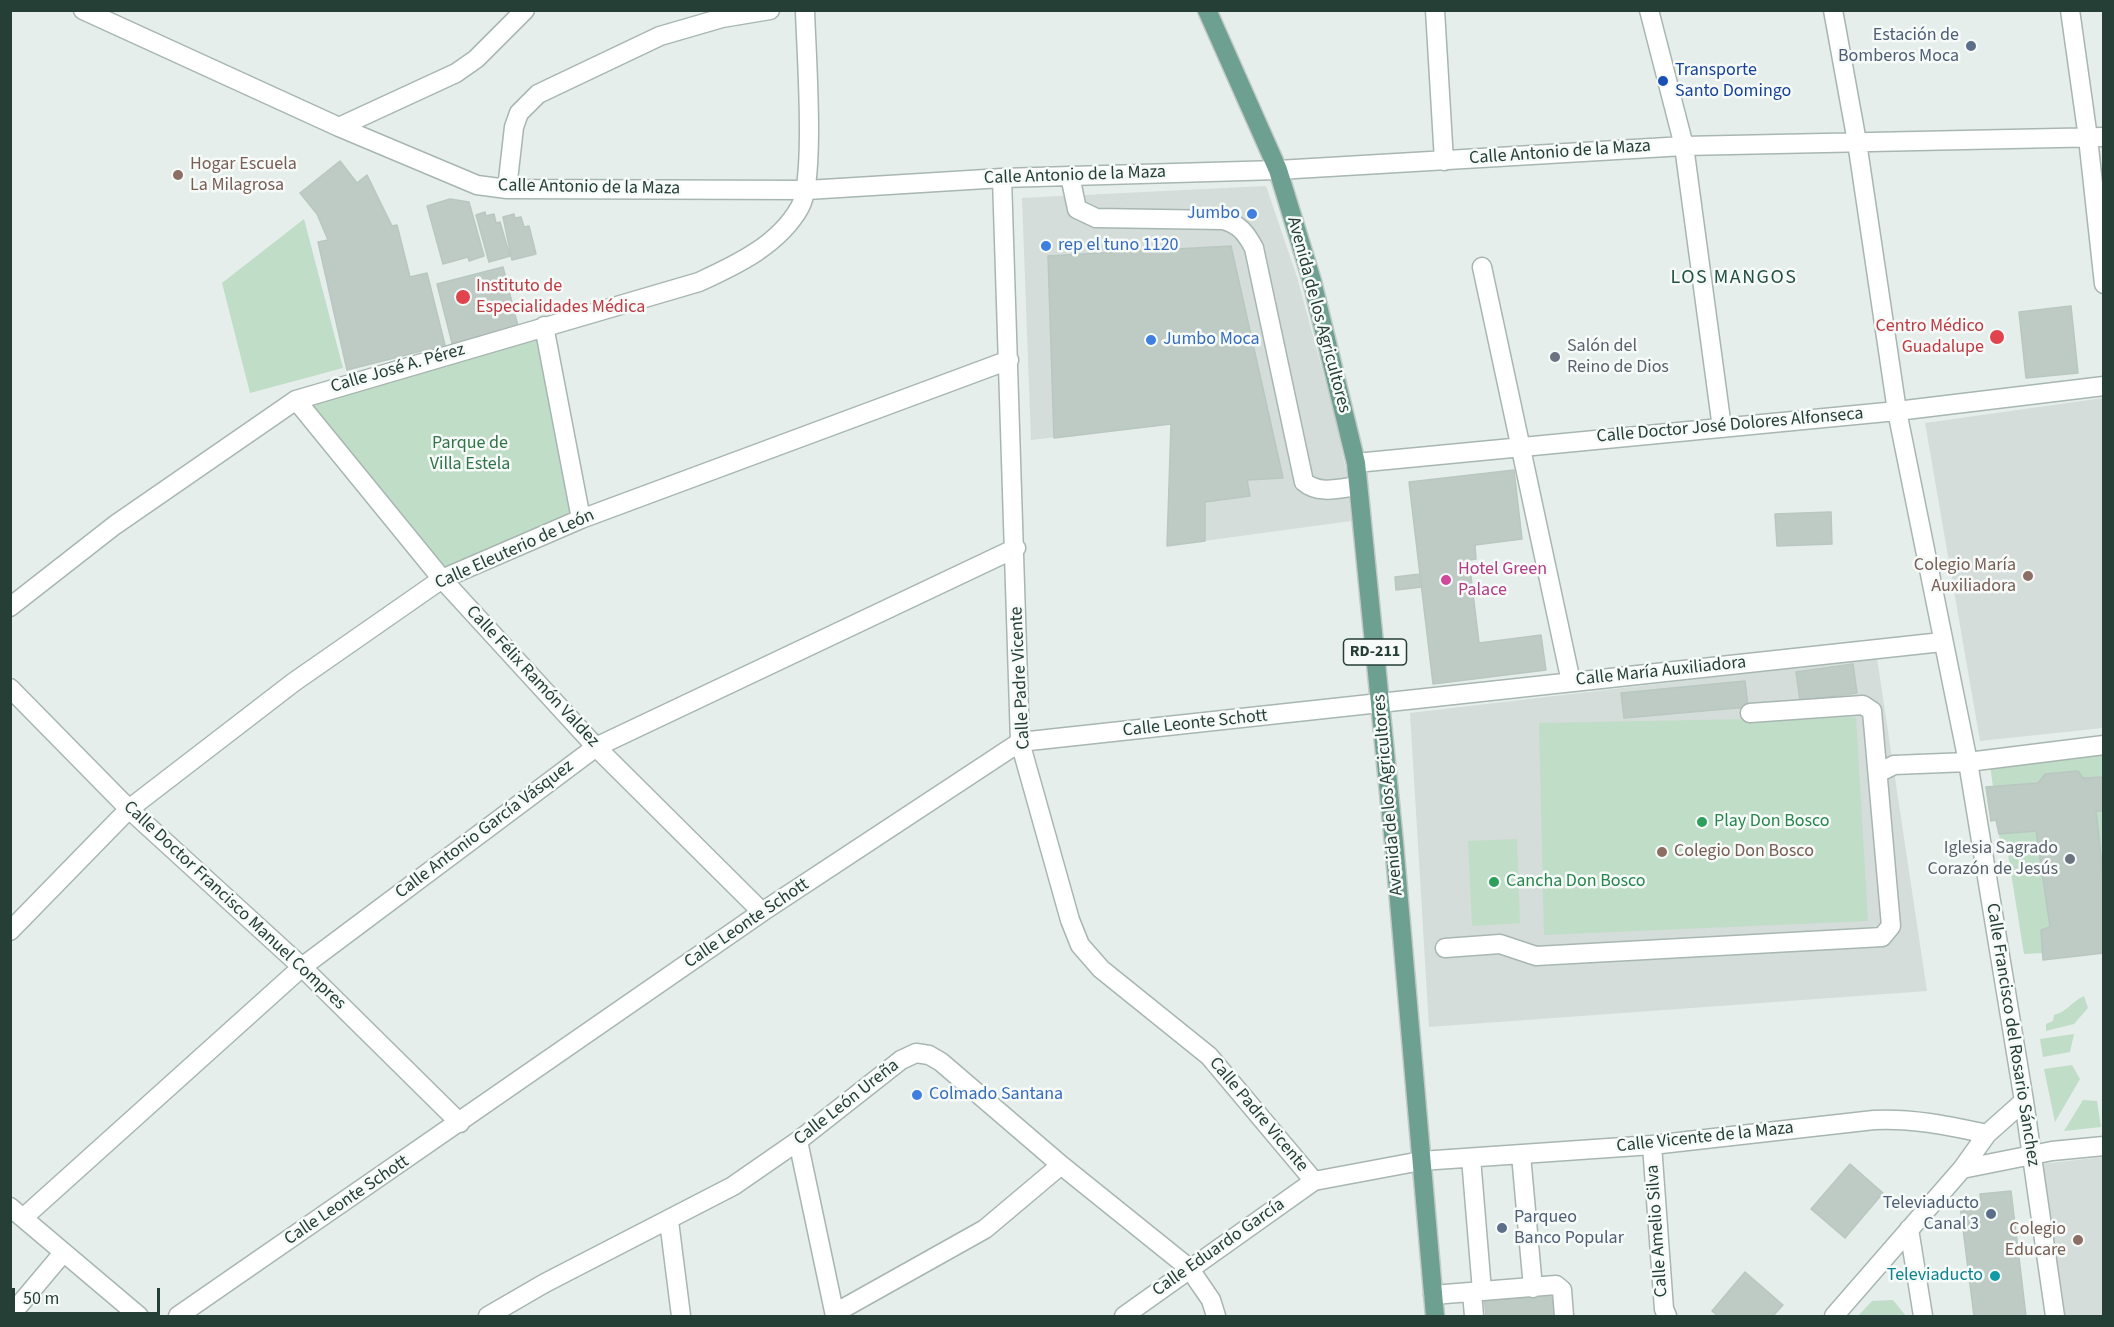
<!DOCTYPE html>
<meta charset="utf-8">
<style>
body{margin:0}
#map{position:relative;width:2114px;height:1327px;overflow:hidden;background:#e5eeea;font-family:"Source Sans 3",sans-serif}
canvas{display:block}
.frame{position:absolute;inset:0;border:12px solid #253f37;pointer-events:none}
.scale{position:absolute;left:12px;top:1288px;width:148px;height:27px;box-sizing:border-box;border:3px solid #253f37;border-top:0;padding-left:8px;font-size:18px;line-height:21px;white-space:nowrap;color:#253f37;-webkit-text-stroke:4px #f6faf8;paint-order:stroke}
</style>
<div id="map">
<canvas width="2114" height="1327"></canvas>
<div class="frame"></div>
<div class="scale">50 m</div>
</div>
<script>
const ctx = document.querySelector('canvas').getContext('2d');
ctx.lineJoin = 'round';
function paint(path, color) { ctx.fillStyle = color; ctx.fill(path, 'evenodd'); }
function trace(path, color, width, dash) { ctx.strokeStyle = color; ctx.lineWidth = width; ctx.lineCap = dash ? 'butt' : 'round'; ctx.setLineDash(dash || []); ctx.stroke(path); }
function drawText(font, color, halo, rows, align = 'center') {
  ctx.font = font + ' "Source Sans 3",sans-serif'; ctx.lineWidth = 5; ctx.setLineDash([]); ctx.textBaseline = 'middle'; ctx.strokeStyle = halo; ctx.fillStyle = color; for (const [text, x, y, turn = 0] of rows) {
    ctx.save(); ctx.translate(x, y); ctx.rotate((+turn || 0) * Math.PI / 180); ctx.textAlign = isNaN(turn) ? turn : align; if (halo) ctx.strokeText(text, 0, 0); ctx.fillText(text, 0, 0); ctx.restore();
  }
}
paint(new Path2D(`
 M1266,186L1297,277L1335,417L1346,471L1351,521L1167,546L1171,424L1031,440L1022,198Z
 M2103,398V728L1980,741L1925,423Z
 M1877,658L1927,991L1429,1027L1410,713Z
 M2103,1157V1316H2065L2041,1164Z`), '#d4ddd9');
paint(new Path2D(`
 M304,219L343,368L250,393L222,283Z
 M540,334L581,519L443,572L311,405Z
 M1856,717L1868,921L1544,935L1539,723Z
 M2103,753V777L2083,778L2077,771L2045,774L2038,783L1993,787L1990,765Z
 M2096,811H2103V884Z
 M2036,831L2050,927L2041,931L2043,953L2024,954L2008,854H2001L1999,834Z
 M1517,839L1520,923L1472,926L1468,841Z
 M2084,996L2088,1008L2074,1024L2046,1031V1024L2053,1021L2054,1015C2067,1012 2072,1001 2084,996Z
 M2074,1034L2070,1052L2043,1057L2040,1039Z
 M2072,1065L2080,1079L2055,1122L2044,1069Z
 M2083,1100L2097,1101L2101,1127L2064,1131Z
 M1893,1300L1906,1316H1858L1872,1301Z`), '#c0ddc7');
const building = new Path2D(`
 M340,161L357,183L367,175L392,226L397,225L410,277L427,273L445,345L347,370L318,242L328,240L317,214L300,193Z
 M450,199L469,202L484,256L469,261L468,257L443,264L427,206Z
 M485,212L486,216L494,214L496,223L500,222L510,256L489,262L476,215Z
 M514,214L515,218L521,217L524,227L529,226L536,254L512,260L503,217Z
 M1231,246L1283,478L1247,480L1250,496L1205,502V541L1167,546L1171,424L1054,438L1048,256Z
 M503,267L519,330L453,347L437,284Z
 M2071,306L2078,373L2026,378L2019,312Z
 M1514,470L1522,539L1475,545L1476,559L1469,560L1479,643L1541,635L1546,670L1433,684L1409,482Z
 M1831,512L1832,544L1777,546L1775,514Z
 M1420,574L1422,587L1396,590L1395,577Z
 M1853,664L1857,693L1800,701L1796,672Z
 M1745,681L1748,707L1624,718L1621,693Z
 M2078,771L2083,778L2104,777V811H2096L2104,884V953L2043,960L2041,930L2050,927L2036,831L1999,834L1996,820L1991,821L1986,787L2038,783L2045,774Z
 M1850,1164L1883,1193L1845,1238L1811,1209Z
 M2011,1191L2026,1316H1974L1960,1205L1981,1203L1980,1194Z
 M1745,1272L1783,1305L1773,1316H1718L1712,1311Z
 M1558,1291L1561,1316H1486L1484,1298Z`);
paint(building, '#becbc5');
trace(building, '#b8c7c0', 1.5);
const minor = new Path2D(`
 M83,10L339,127L477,185L507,189L807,190L1002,178L1278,170L1684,146L2104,137
 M1435,10L1444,161
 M1649,10L1684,146L1722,428
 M1833,10L1857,142L1897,411L1968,762L2024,1101L2055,1316
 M2070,10L2088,138L2104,284
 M339,127L456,73L476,59L525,10
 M1070,176L1077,209L1096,218L1223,220C1239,224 1246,233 1254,248L1304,482C1319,495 1341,488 1358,486
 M1002,178L1020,742L1070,920L1080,945L1101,969L1209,1056L1314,1181
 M507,189L514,127L519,113L538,94L660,36L722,18L770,10
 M1482,267L1571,682
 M544,326L581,519
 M296,400L442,579L596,747L762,912
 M1356,463L1897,411L2104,386
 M10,607L115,525L296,400L699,282C736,265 779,245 800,207C816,179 806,50 805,10
 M10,688L129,809L302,967L460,1123
 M1880,772L1894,765L1968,762L2104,745
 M10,931L129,809L294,682L442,579L581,519L1009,360
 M1445,948L1500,944L1536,956L1882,937L1891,926L1872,711L1863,705L1750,713
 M798,1141L835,1316
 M1652,1145L1664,1309L1667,1316
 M1521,1155L1533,1288
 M1471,1158L1482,1291
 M1962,1169L2052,1151L2104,1146
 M10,1207L139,1316
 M23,1218L302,967L596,747L1016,548
 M669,1221L681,1316
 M1909,1229L1923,1316
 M1472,1292L1474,1316
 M1433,1295L1556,1285L1562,1290L1564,1316
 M835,1313L985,1229L1061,1165
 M10,1316L63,1253
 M178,1316L762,912L1020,742L1942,642
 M488,1316L545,1283L733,1186L798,1141L901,1060L916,1053L929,1055L941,1062L1061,1165L1189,1268L1211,1300L1216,1316
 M1124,1316L1314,1181L1421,1161L1652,1145L1874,1120C1913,1118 1949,1126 1987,1134
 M1834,1316L1962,1169L1987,1134L2024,1101`);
const major = new Path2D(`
 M1207,10L1278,170L1312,281L1356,463L1394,843L1435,1316`);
trace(minor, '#a8b6b1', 21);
trace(major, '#c2c9c7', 21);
trace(minor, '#fff', 18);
trace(major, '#6da091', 18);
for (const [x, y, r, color] of [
 [1971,46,6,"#5c6f8a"],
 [1663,81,6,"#1a4fb4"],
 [178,175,6,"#8d6e63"],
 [1252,214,6,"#3f7fe0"],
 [1046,246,6,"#3f7fe0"],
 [463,297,8,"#e0444e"],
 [1997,337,8,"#e0444e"],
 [1151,340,6,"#3f7fe0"],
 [1555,357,6,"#6b7280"],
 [2028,576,6,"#8d6e63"],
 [1446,580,6,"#d1479c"],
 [1702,822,6,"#2e9e5b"],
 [1662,852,6,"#8d6e63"],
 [2070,859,6,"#6b7280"],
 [1494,882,6,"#2e9e5b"],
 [917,1095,6,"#3f7fe0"],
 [1991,1214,6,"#5c6f8a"],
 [1502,1228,6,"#5c6f8a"],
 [2078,1240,6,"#8d6e63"],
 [1995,1276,6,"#0f9aa8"]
]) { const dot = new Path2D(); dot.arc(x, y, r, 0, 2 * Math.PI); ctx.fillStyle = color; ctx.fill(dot); trace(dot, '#f6faf8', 2); }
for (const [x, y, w] of [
 [1375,652,63]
]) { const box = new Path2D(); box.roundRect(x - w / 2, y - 13, w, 26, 4.5); ctx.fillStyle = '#f6faf8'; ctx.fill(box); trace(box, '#253f37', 1.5); }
drawText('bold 16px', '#253f37', null, [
 ["RD-211",1375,652]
]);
drawText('18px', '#4e5e75', '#f6faf8', [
 ["Estación de",1959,36],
 ["Bomberos Moca",1959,57],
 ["Televiaducto",1979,1204],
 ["Canal 3",1979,1225],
 ["Parqueo",1514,1218,"left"],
 ["Banco Popular",1514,1239,"left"]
], 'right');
drawText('18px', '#164399', '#f6faf8', [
 ["Transporte",1675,71],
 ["Santo Domingo",1675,92]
], 'left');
drawText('18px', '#253f37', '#f6faf8', [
 ["Calle Antonio de la Maza",1560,153,-4],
 ["Calle Antonio de la Maza",1075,176,-2],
 ["Calle Antonio de la Maza",589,188,1],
 ["Avenida de los Agricultores",1318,315,75],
 ["Calle José A. Pérez",398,369,-16],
 ["Calle Doctor José Dolores Alfonseca",1730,426,-5],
 ["Calle Eleuterio de León",515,550,-24],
 ["Calle María Auxiliadora",1661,672,-6],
 ["Calle Félix Ramón Valdez",532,677,47],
 ["Calle Padre Vicente",1021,678,-93],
 ["Calle Leonte Schott",1195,724,-6],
 ["Avenida de los Agricultores",1389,795,-95],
 ["Calle Antonio García Vásquez",485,830,-37],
 ["Calle Doctor Francisco Manuel Compres",234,906,43],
 ["Calle Leonte Schott",747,924,-34],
 ["Calle Francisco del Rosario Sánchez",2012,1035,81],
 ["Calle León Ureña",847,1103,-38],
 ["Calle Padre Vicente",1258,1115,50],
 ["Calle Vicente de la Maza",1705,1138,-6],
 ["Calle Leonte Schott",347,1201,-34],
 ["Calle Amelio Silva",1658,1231,-94],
 ["Calle Eduardo García",1219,1248,-35]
]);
drawText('18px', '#785e54', '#f6faf8', [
 ["Hogar Escuela",190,165],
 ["La Milagrosa",190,186],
 ["Colegio María",2016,566,"right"],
 ["Auxiliadora",2016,587,"right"],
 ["Colegio Don Bosco",1674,852],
 ["Colegio",2066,1230,"right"],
 ["Educare",2066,1251,"right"]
], 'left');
drawText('18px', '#366cbe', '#f6faf8', [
 ["Jumbo",1240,214,"right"],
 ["rep el tuno 1120",1058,246],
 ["Jumbo Moca",1163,340],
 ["Colmado Santana",929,1095]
], 'left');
drawText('18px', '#be3a42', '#f6faf8', [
 ["Instituto de",476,287],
 ["Especialidades Médica",476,308],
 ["Centro Médico",1984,327,"right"],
 ["Guadalupe",1984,348,"right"]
], 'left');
drawText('18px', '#5b616d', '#f6faf8', [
 ["Salón del",1567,347],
 ["Reino de Dios",1567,368],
 ["Iglesia Sagrado",2058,849,"right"],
 ["Corazón de Jesús",2058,870,"right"]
], 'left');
drawText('18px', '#317449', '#f6faf8', [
 ["Parque de",470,444],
 ["Villa Estela",470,465]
]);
drawText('18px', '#b23c85', '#f6faf8', [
 ["Hotel Green",1458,570],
 ["Palace",1458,591]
], 'left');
drawText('18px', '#27864d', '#f6faf8', [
 ["Play Don Bosco",1714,822],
 ["Cancha Don Bosco",1506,882]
], 'left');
drawText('18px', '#0d838f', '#f6faf8', [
 ["Televiaducto",1983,1276]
], 'right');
ctx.letterSpacing = '1.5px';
drawText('20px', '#225043', '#f6faf8', [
 ["LOS MANGOS",1734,279]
]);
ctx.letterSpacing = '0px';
</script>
